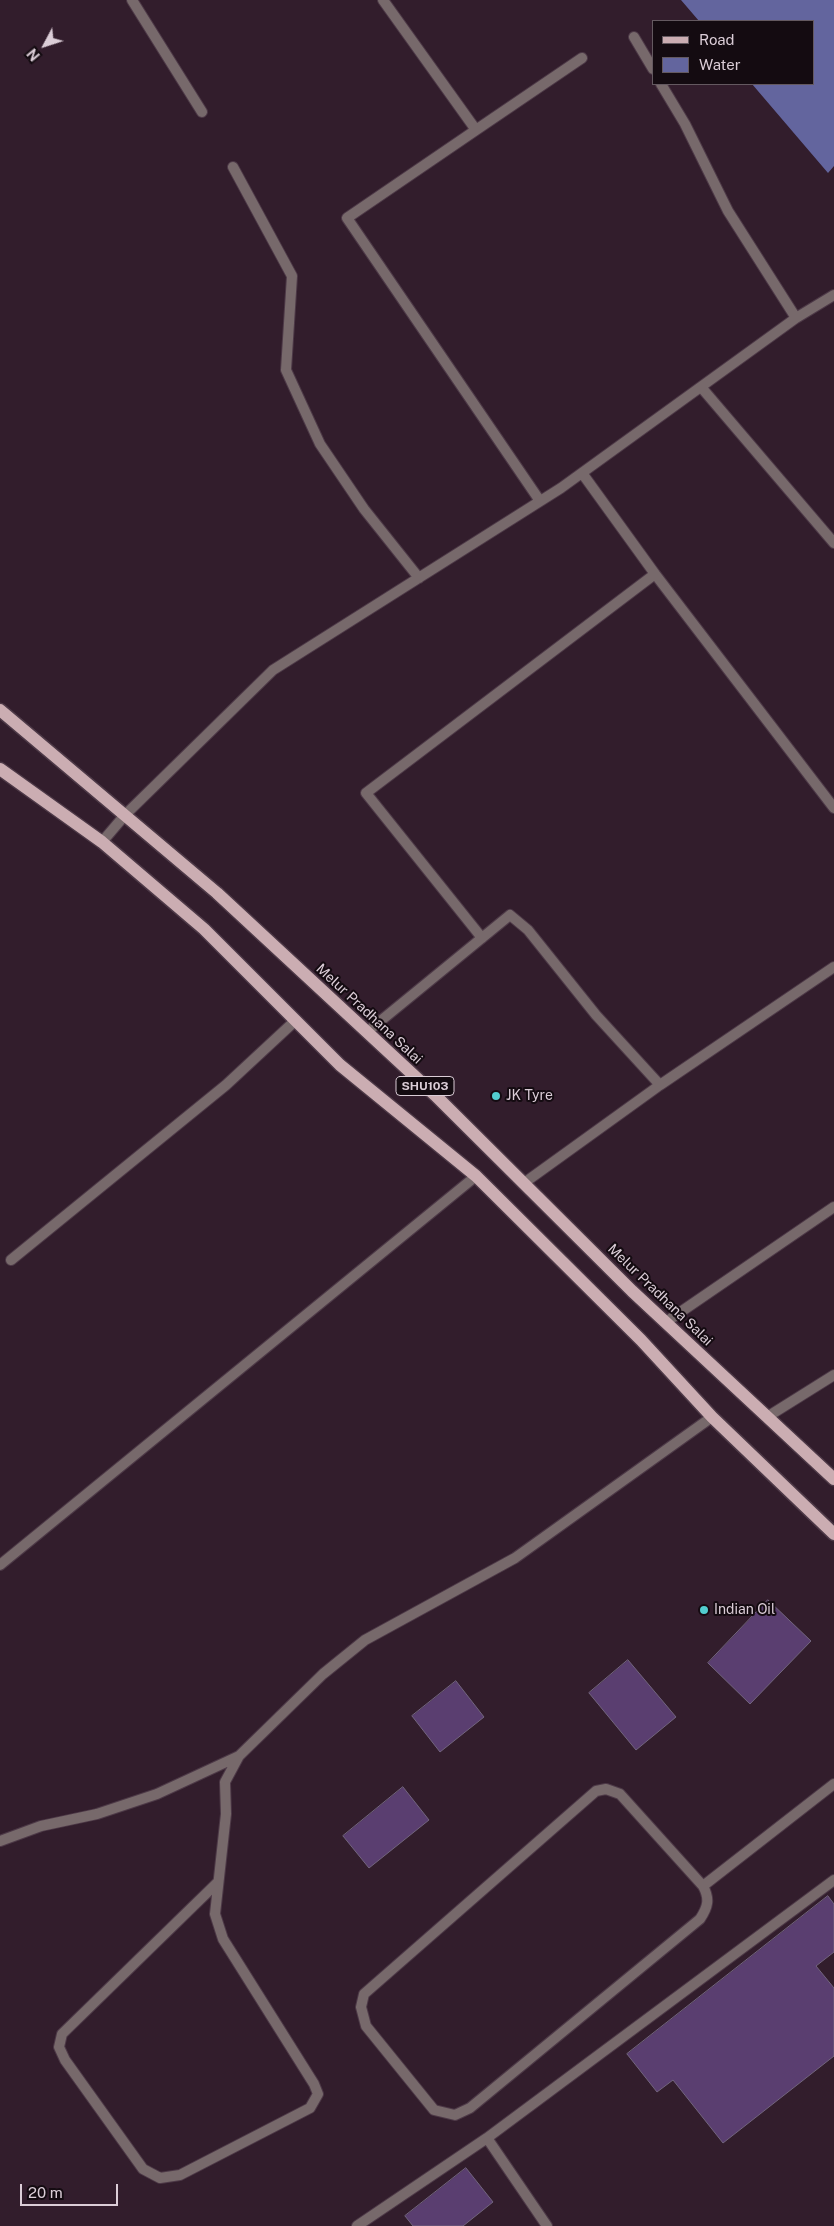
<!DOCTYPE html>
<style>
body{margin:0}
#map{position:relative;width:834px;height:2226px;overflow:hidden;background:#321d2c;font-family:"Public Sans",sans-serif}
canvas{display:block}
.legend{position:absolute;left:652px;top:20px;width:162px;height:65px;box-sizing:border-box;background:#140b11;border:1px solid #645960;margin:0;padding:6px 9px;list-style:none;font-size:15px;color:#dbcdd7}
.legend li{display:flex;align-items:center;gap:10px;height:25px}
.legend b{width:25px;border:1px solid #645960}
.north{position:absolute;left:20px;top:20px;width:50px;height:50px;-webkit-text-stroke:4px #140b11;paint-order:stroke;rotate:230deg;font-size:14px;font-weight:700;line-height:20px;text-align:center;color:#dbcdd7}
.north::after{content:'';display:block;margin:auto;width:18px;height:22px;background:#dbcdd7;clip-path:polygon(50% 0,100% 100%,50% 72%,0 100%)}
.scale{position:absolute;left:20px;top:2184px;width:98px;height:22px;box-sizing:border-box;border:2px solid #dbcdd7;border-top:0;padding-left:6px;font-size:15px;line-height:18px;white-space:nowrap;color:#dbcdd7;-webkit-text-stroke:4px #140b11;paint-order:stroke}
</style>
<div id="map">
<canvas width="834" height="2226"></canvas>
<ul class="legend">
<li><b style="height:6px;background:#cbadb2"></b>Road</li>
<li><b style="height:14px;background:#63659e"></b>Water</li>
</ul>
<div class="north">N</div>
<div class="scale">20 m</div>
</div>
<script>
const ctx = document.querySelector('canvas').getContext('2d');
ctx.lineJoin = 'round';
function paint(path, color) { ctx.fillStyle = color; ctx.fill(path, 'evenodd'); }
function trace(path, color, width, dash) { ctx.strokeStyle = color; ctx.lineWidth = width; ctx.lineCap = dash ? 'butt' : 'round'; ctx.setLineDash(dash || []); ctx.stroke(path); }
function drawText(font, color, halo, rows, align = 'center') {
  ctx.font = font + ' "Public Sans",sans-serif'; ctx.lineWidth = 4; ctx.setLineDash([]); ctx.textBaseline = 'middle'; ctx.strokeStyle = halo; ctx.fillStyle = color; for (const [text, x, y, turn = 0] of rows) {
    ctx.save(); ctx.translate(x, y); ctx.rotate((+turn || 0) * Math.PI / 180); ctx.textAlign = isNaN(turn) ? turn : align; if (halo) ctx.strokeText(text, 0, 0); ctx.fillText(text, 0, 0); ctx.restore();
  }
}
paint(new Path2D(`
 M681,0H834V166L828,173L752,84H813V21H699Z`), '#63659e');
const building = new Path2D(`
 M768,1600L811,1641L750,1704L708,1663Z
 M628,1660L676,1717L636,1750L589,1693Z
 M456,1681L484,1717L440,1752L412,1716Z
 M403,1787L429,1820L369,1868L343,1836Z
 M828,1896L834,1904V1952L816,1966L834,1988V2056L723,2143L673,2080L657,2092L627,2054Z
 M466,2168L493,2202L463,2226H413L405,2216Z`);
paint(building, '#5a3e70');
trace(building, '#72657e', 1);
const service = new Path2D(`
 M703,1886L620,1794L606,1789L596,1791L364,1994L361,2007L366,2026L434,2110L455,2115L470,2108L700,1919C708,1907 710,1899 703,1886L834,1784`);
const minor = new Path2D(`
 M132,0L202,112
 M383,0L476,130L347,218L540,501
 M634,37L653,69
 M661,84L685,124L728,211L796,318
 M476,130L582,58
 M233,167L292,276L286,370L320,444L364,509L419,578
 M701,387L834,543
 M582,473L655,574L834,808
 M102,842L125,815L273,670L561,488L796,318L834,295
 M482,938L366,793L655,574
 M367,1032L510,915L528,930L596,1015L660,1085
 M524,1183L660,1085L834,967
 M11,1260L226,1085L296,1020
 M666,1322L834,1207
 M767,1417L834,1375
 M0,1565L476,1176
 M0,1841L41,1826L97,1814L157,1794L239,1756
 M218,1882L62,2034L59,2047L65,2060L143,2169L160,2178L180,2175L310,2108L318,2094L314,2084L223,1939L215,1914L226,1814L225,1782L239,1756L323,1674L365,1640L515,1558L712,1417
 M487,2138L547,2226
 M357,2226L487,2138L834,1880`);
const primary = new Path2D(`
 M0,710L217,893L435,1095L632,1291L834,1479
 M0,769L102,842L204,929L340,1065L476,1176L641,1340L712,1417L834,1534`);
trace(service, '#4d3947', 12);
trace(minor, '#4d3947', 12);
trace(primary, '#4d3947', 15);
trace(service, '#77696b', 10);
trace(minor, '#77696b', 10);
trace(primary, '#cbadb2', 12);
for (const [x, y, r, color] of [
 [496,1096,5,"#52cdcf"],
 [704,1610,5,"#52cdcf"]
]) { const dot = new Path2D(); dot.arc(x, y, r, 0, 2 * Math.PI); ctx.fillStyle = color; ctx.fill(dot); trace(dot, '#140b11', 2); }
for (const [x, y, w] of [
 [425,1086,58]
]) { const box = new Path2D(); box.roundRect(x - w / 2, y - 9.5, w, 19, 4); ctx.fillStyle = '#140b11'; ctx.fill(box); trace(box, '#dbcdd7', 1); }
drawText('bold 12px', '#dbcdd7', null, [
 ["SHU103",425,1086]
]);
drawText('14px', '#dbcdd7', '#140b11', [
 ["Melur Pradhana Salai",369,1014,43],
 ["Melur Pradhana Salai",660,1295,44]
]);
drawText('14px', '#dbcdd7', '#140b11', [
 ["JK Tyre",506,1096],
 ["Indian Oil",714,1610]
], 'left');
</script>
